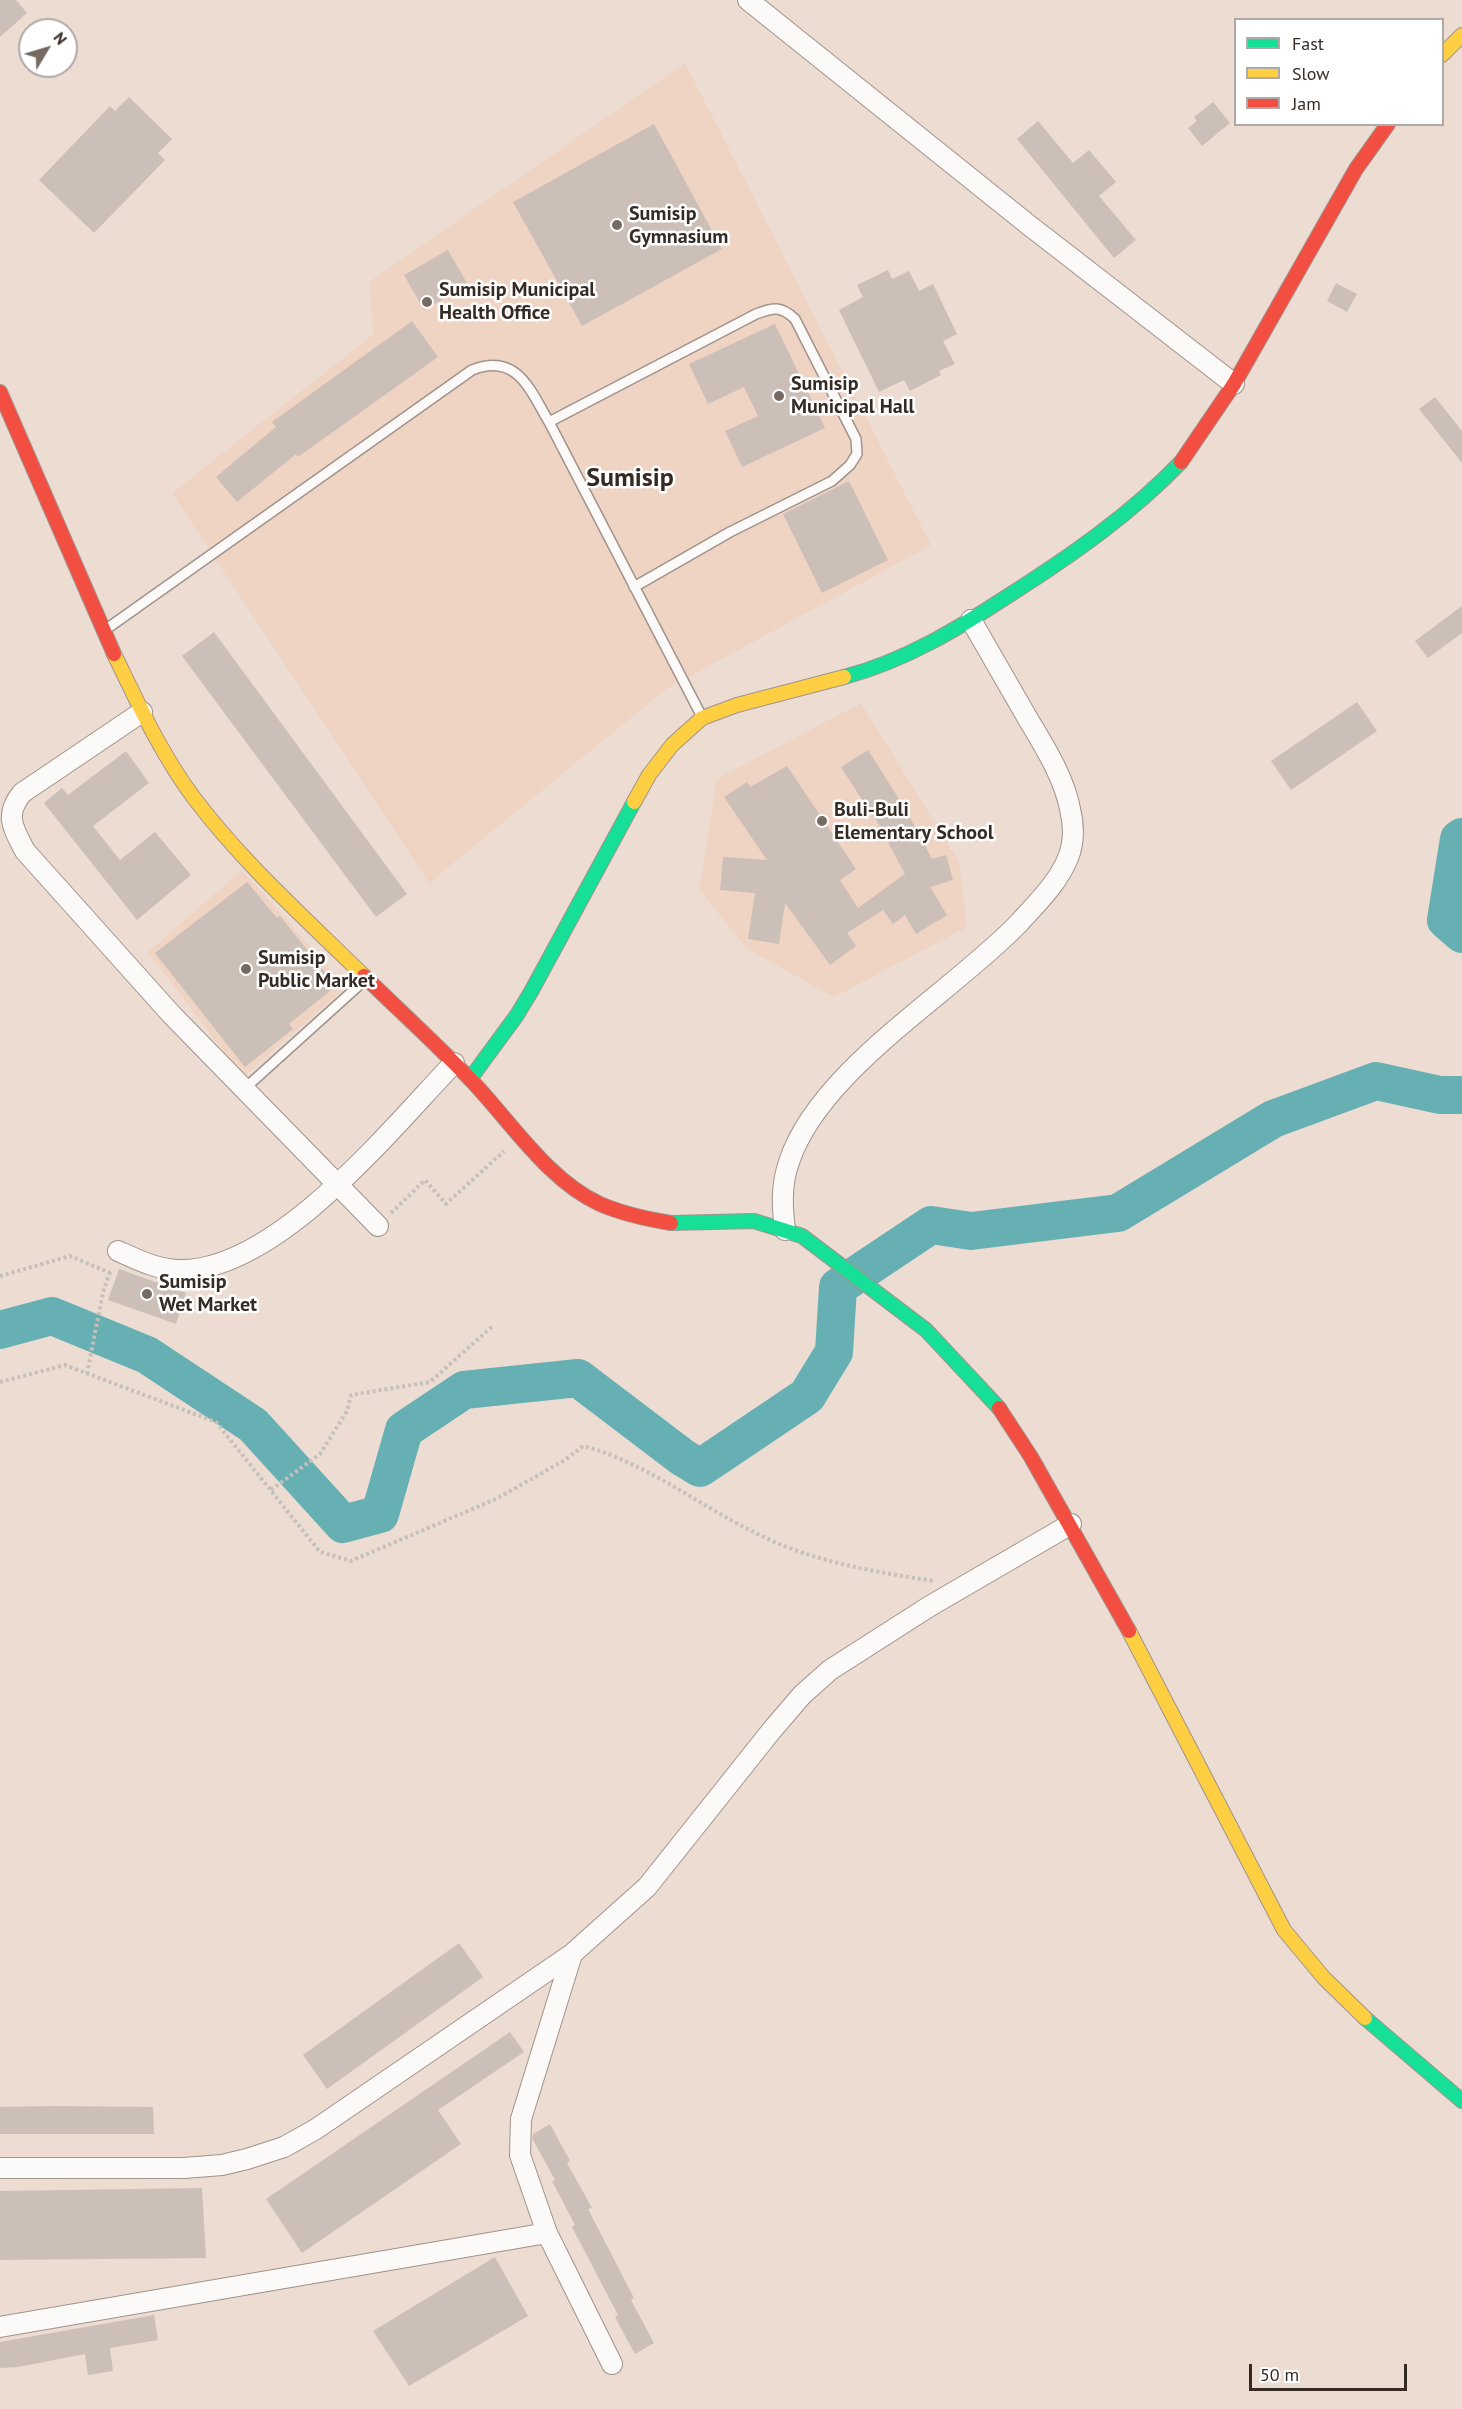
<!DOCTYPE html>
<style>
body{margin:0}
#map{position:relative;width:1462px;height:2409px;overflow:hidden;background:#ecdcd2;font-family:"PT Sans",sans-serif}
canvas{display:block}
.legend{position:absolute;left:1234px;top:18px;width:210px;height:108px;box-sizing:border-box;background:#fff;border:2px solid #afaaa7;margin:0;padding:8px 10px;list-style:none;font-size:18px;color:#362b24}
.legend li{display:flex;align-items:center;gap:12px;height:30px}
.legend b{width:30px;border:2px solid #afaaa7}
.north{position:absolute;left:18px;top:18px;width:60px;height:60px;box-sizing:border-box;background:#fff;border:2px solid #afaaa7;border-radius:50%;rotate:52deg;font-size:16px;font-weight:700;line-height:24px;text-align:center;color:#362b24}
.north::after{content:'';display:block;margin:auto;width:21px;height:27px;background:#766961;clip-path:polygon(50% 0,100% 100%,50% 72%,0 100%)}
.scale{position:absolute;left:1249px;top:2364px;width:158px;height:27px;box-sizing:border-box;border:3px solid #362b24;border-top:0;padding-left:8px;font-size:18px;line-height:21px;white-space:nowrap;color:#362b24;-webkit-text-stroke:4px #fff;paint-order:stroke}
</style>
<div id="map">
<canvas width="1462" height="2409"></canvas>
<ul class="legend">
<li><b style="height:8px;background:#16e098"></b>Fast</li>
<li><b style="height:8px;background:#ffcf43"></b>Slow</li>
<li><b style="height:8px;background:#f24e42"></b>Jam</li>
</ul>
<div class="north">N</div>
<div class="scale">50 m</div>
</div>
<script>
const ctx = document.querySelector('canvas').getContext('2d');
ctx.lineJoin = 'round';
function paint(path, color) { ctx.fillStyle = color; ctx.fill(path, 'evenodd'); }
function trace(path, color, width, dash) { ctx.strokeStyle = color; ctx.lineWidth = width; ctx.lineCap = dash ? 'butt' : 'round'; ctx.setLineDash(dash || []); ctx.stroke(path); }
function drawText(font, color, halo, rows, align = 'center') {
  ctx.font = font + ' "PT Sans",sans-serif'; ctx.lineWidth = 5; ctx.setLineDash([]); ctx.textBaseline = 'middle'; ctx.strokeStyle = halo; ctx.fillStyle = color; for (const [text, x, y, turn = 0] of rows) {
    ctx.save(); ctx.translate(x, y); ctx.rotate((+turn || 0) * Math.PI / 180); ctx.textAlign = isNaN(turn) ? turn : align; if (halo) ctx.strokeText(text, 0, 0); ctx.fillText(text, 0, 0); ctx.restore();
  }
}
paint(new Path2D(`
 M685,63L931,545L665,690L429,883L172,493L374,334L369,282Z
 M861,703L959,862L967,927L834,997L746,948L699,889L717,779Z
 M242,870L346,987L243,1077L148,952Z`), '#efd3c3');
trace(new Path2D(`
 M1462,837L1459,839L1446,920L1462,934
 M0,1330L52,1316L147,1355L253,1425L343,1524L380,1514L404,1430L464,1390L578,1378L682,1457L700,1468L807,1396L834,1352L838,1287L931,1225L971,1231L1118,1213L1273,1119L1376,1081L1440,1095H1462`), '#66afb3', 38);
paint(new Path2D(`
 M0,0H16L27,13L0,37Z
 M129,97L172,139L158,153L165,160L94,233L39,180L110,106L115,111Z
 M1213,102L1230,123L1202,146L1188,128L1197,121L1194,117Z
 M1038,121L1073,163L1089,150L1116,182L1099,196L1136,240L1114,258L1017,139Z
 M654,124L722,249L582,326L513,202Z
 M448,250L468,285L424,310L404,275Z
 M888,270L892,279L909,271L919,291L933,284L957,334L943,341L955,364L939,371L941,375L910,391L904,380L879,392L839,310L863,297L857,285Z
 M1336,283L1357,294L1347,312L1327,301Z
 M412,321L438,357L298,457L296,454L237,502L216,477L276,427L272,422Z
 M775,324L825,428L742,467L725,431L758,416L744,387L708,404L689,364Z
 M1435,397L1462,431V463L1419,409Z
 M849,481L888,560L822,593L783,514Z
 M1462,606V633L1428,658L1415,641Z
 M214,632L407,894L376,917L182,656Z
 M1357,702L1377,731L1291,790L1271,761Z
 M868,750L906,810L932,859L946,855L953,880L930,887L947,915L916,934L905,915L893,924L883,910L847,933L856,946L830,965L785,903L779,944L748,939L755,893L720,890L723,857L767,860L724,797L747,782L750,787L787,766L856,869L840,880L858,908L905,874L874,816L873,817L841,767Z
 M126,751L149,783L93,826L120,860L155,832L191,875L137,920L44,803L62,788L68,795Z
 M247,882L277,918L280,916L336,986L289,1024L293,1029L245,1067L155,953Z
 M119,1269L186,1293L176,1324L108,1300Z
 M459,1943L483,1977L327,2089L303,2055Z
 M510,2032L524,2052L438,2110L461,2144L302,2253L266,2199Z
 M53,2106L153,2107L154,2134H0V2107Z
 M550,2124L570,2161L567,2163L592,2208L588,2209L634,2298L631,2300L654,2343L635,2354L615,2317L618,2315L572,2227L575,2225L552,2181L555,2180L532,2138L533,2134Z
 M202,2188L206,2258L0,2260V2191Z
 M495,2257L528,2316L409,2386L373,2331Z
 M154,2315L158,2340L110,2348L113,2371L88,2375L85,2354L18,2367L0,2368V2342Z`), '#ccbfb8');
const lane = new Path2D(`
 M549,422L756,314C774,307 781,306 795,319L856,439L857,454L850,465L832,481L730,532L634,587
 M105,630L472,370C517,352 530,390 549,422L701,715
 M243,1090L366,979`);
const street = new Path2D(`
 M748,0L1030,226L1234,384
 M142,712L22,793C4,815 13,828 25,851L171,1014L378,1226
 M785,1230C782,1206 781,1185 789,1162C819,1070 952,993 1019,923C1037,903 1058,883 1068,858C1074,843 1074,825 1070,809C1064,777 1044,746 1028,719C1009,686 990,653 971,620
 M118,1251C138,1260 160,1271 183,1270C279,1268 391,1129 454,1063
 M572,1954L521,2119L520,2155L547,2233L612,2364
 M0,2168H184L222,2165L247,2159L284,2147L316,2129L572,1954L647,1887L772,1730L802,1695L830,1670L930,1606L1071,1524
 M0,2327L547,2233`);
const fast = new Path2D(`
 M844,677C905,661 959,628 1011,594C1072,555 1131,514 1181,462
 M470,1079L517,1015L532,990L634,802
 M671,1223L754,1221L802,1236L926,1330L999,1408
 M1365,2018L1462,2101`);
const slow = new Path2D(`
 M1442,55L1462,35
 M114,654C138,703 161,754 194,798C243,863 306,919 364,976
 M634,802L649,775L672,745L702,718L737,705L844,677
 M1129,1631L1284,1930L1324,1978L1365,2018`);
const jam = new Path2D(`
 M0,392L114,654
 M1181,462L1234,384L1356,169L1388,124
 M364,976C399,1010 435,1043 469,1078C509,1119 547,1180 600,1204C623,1214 646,1219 671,1223
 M999,1408L1031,1457L1129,1631`);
trace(lane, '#a0938c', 12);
trace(street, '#a0938c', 22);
trace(fast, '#a0938c', 16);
trace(slow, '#a0938c', 16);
trace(jam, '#a0938c', 16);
trace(new Path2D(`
 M391,1213L425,1180L446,1204L504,1151
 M0,1276L70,1256L110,1273
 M87,1374L103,1292L111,1269
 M0,1382L65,1365L216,1422L320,1552L351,1561L498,1498L565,1460L583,1446C649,1463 704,1510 766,1538C819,1563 877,1572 934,1581
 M271,1490L320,1454L347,1411L351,1395L430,1382L494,1325`), '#c5c0bc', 4, [3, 3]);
trace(lane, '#fcfaf8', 9);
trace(street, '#fcfaf8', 20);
trace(fast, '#16e098', 14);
trace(slow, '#ffcf43', 14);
trace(jam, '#f24e42', 14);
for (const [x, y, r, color] of [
 [617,225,6,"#766961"],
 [427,302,6,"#766961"],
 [779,396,6,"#766961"],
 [822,821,6,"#766961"],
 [246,969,6,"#766961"],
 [147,1294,6,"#766961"]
]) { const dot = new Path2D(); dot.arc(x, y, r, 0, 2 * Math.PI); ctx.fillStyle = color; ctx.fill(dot); trace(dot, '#fff', 2); }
drawText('bold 20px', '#362b24', '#fff', [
 ["Sumisip",629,214],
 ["Gymnasium",629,237],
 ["Sumisip Municipal",439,290],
 ["Health Office",439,313],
 ["Sumisip",791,384],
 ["Municipal Hall",791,407],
 ["Buli-Buli",834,810],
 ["Elementary School",834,833],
 ["Sumisip",258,958],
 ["Public Market",258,981],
 ["Sumisip",159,1282],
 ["Wet Market",159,1305]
], 'left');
drawText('bold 26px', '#362b24', '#fff', [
 ["Sumisip",630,479]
]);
</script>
